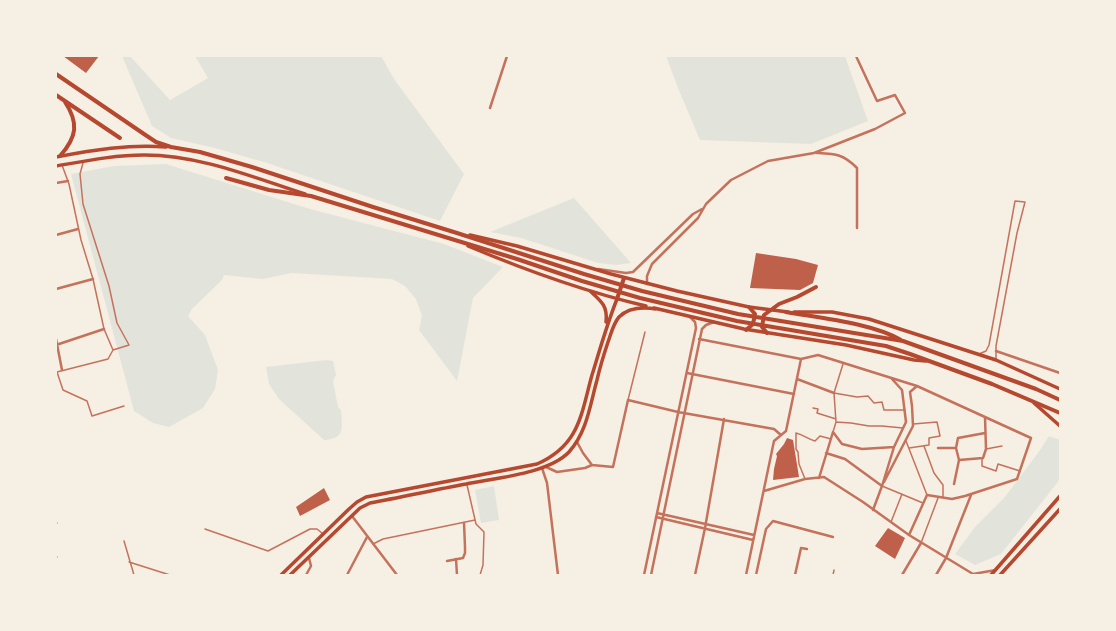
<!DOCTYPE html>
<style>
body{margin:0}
#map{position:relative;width:1116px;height:631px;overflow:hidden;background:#f6efe4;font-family:Poppins,sans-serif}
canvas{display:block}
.frame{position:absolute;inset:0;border:57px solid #f6efe4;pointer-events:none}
</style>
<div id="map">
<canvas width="1116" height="631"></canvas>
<div class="frame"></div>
</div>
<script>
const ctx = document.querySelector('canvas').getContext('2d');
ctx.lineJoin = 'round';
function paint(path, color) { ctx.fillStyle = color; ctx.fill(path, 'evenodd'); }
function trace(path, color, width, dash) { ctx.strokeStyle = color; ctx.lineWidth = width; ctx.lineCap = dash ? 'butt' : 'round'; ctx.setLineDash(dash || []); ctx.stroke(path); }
paint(new Path2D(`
 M122,56H130L170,100L208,78L195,56H381L394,79L464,174L440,221L267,163L215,148L171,138L152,126Z
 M666,56H845L868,121L811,144L700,140L678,88Z
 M166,164L310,209L444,244L503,267L473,298L457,381L419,330L422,316L416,299L405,286L392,279L291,273L263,279L224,275L222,280L192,309L188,316L205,335L218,370L215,389L203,408L169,427L153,423L134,411L71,174L114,166Z
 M574,198L631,263L616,265L598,263L549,247L521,238L490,232Z
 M326,360L333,361L336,375L333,381L338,407L341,410C342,427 346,439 324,440L279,399L269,384L266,367Z
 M1049,436L1060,440V478L1057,483L1001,554L975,565L955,554L975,527L1004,498L1038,453Z
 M494,486L499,520L481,523L475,490Z`), '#e2e4dc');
paint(new Path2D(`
 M63,56H99L86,73Z
 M756,253L796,259L818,265L813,283L800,290L750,288Z
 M787,438L793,440L799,477L773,480L774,469L777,456L776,454L784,444Z
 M324,488L330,500L300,516L296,507Z
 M888,528L905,538L895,559L875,546Z`), '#bf614a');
trace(new Path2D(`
 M62,165L69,184L81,240L93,279L104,329L113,350L129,345L117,323L109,286L83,204L80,174L83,163
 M113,350L108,359L57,372L63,390L87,401L92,416L124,406
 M979,354L986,351L989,345L1015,201L1025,202L1017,233L996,346V360
 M834,393L857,397L868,396L874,403L882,402L884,410H905
 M628,400L645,332
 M813,408L818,409L817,413L836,419
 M836,422L851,423L869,426H882L903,428
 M833,432L836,422L834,393L843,364
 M906,441L927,495
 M924,446L934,473L943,485V497
 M909,448L929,445V438L940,436L937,422L913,424
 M986,449L1002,446
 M982,459V466L996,471L998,464L1020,471
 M805,479L799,464L798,452L796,449V433C804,435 808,439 815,441L820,436L831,439
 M467,485L476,524L484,532L483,565L480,575
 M882,486L923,503
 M891,522L902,494
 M56,523H57
 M205,529L268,551L310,529H317L322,533
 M124,541L134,575
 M921,543L938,498
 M373,544L383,539L475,520
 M56,557H57
 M129,562L170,575
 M833,575L834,570`), '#c5725c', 1.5);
trace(new Path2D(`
 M490,108L507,56
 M817,153C836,154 843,154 857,168V228
 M56,183L68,181
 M56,235L78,229
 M598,269L626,273L633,272L693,214L702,209
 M647,284V276L652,264L698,218L706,204L731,180L768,161L814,153L875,129L905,113L895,95L877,101L856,56
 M56,289L93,279
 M56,339L62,370
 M699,339L801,359L818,355L917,386L1031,438L1017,479L965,496L952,499L927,495L909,535
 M56,345L104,329
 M996,351L1060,373
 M687,373L794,394
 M797,379L834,393
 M833,432L842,444L862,449L894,447
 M577,442L583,453L592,465
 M938,448H956
 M826,453L845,459L882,486
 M959,460L983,458L986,449L985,417
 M546,467L557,472L585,468L592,465L613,467L628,400L678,412L774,429L781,435
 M542,468L547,483L558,575
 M819,478L833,432
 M884,482L913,426L912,406L910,392L917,386
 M954,484L959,460L956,448L958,438L985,433
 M764,491L805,479L824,477L863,502L909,535L973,574
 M873,510L882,486L894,447L906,422L902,390L892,379
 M657,513L754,535
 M352,516L397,575
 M656,517L753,540
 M456,559L457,575
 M447,561L463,558L465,553V547L464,523
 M973,574L996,570
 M306,575L311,566L309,558
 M347,575L367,537
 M644,575L696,328L695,322L690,317
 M651,575L702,329L706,325L714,322
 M695,575L705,528L724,419
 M746,575L774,441L786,431L801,359
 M756,575L766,529L773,521L833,537
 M795,575L801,548L807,549
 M902,575L921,543
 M936,575L946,558L971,495`), '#c5725c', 2.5);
trace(new Path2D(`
 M56,157C93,150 129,144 166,147
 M56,166C85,161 115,155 144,155C200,155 252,177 305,194
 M470,235L517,246L611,274L677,291L749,307L788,312
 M468,246C525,270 586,292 646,306
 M590,291C601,301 608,306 606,322
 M654,308L744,329L846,345L914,360L926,361
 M794,312H832L869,319L996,360L1060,389
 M1034,403L1060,426
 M281,575L349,509L357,502L366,497L537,464C580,445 581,414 592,375C600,349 607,324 617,299
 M290,575L360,508L370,503C402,497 434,490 466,484C494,478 548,474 569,452C587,432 590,405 597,380C600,367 604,354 608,342C611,334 613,324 619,317C629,307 643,307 656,309
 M991,575L1060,496
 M1000,575L1060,509`), '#b5482f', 3.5);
trace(new Path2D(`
 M56,74L144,134L156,142L171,147L200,152L252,167L373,207L457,233L584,274L642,291L738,314L903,341L1036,389L1060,400
 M56,95L120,138
 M60,156C77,137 79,123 65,102
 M226,178L269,190L311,196L517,259L582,281L640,298L737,321L886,346L910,354L992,384L1060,413
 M617,299L624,278
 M786,312C820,318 872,323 901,340
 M746,330L753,324L755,314L749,307
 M767,333L762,327L764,315L779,304L797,297L816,287`), '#b5482f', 4);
</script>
